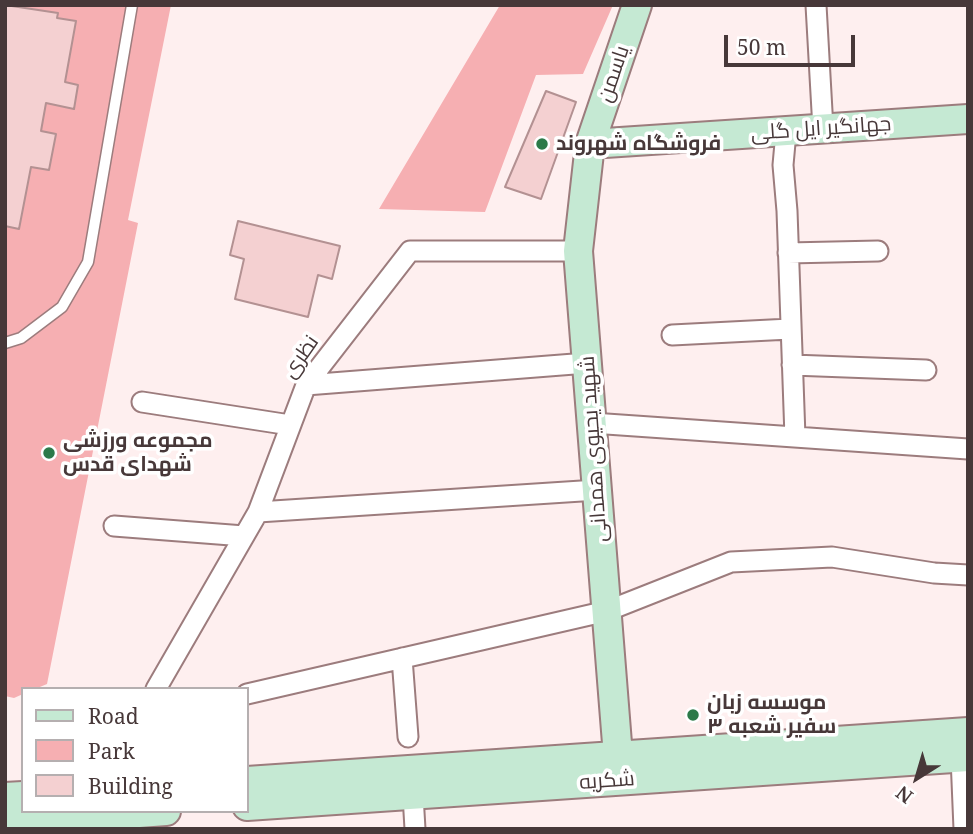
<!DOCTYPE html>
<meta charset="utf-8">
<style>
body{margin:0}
#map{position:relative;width:973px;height:834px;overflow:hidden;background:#feefef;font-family:"Noto Serif",serif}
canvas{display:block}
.frame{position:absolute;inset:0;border:7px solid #473839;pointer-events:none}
.legend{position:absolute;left:21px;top:687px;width:228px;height:126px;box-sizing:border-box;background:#fff;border:2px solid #b5afb0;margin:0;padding:9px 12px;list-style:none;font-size:21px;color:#473839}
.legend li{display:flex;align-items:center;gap:14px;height:35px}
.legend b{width:35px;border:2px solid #b5afb0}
.north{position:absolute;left:882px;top:743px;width:70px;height:70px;-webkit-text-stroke:5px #fff;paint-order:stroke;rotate:217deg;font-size:19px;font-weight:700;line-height:28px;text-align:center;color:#473839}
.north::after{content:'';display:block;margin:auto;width:24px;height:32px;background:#473839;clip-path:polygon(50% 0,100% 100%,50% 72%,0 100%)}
.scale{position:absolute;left:724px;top:35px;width:131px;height:32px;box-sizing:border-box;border:4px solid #473839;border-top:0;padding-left:9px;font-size:21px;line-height:24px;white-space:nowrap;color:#473839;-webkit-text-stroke:5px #fff;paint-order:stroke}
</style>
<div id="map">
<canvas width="973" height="834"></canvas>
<div class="frame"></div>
<ul class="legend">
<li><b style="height:9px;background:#c5e9d3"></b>Road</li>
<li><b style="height:19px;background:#f6afb2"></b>Park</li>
<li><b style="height:19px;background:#f4d0d1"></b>Building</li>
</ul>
<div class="north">N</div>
<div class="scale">50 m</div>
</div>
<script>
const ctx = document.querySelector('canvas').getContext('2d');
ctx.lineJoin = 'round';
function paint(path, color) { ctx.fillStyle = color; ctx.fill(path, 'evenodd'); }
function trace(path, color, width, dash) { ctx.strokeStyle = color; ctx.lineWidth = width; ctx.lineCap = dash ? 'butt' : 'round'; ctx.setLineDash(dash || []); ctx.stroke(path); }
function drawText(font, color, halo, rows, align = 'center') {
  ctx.font = font + ' "Noto Serif",Cairo,serif'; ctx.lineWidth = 7; ctx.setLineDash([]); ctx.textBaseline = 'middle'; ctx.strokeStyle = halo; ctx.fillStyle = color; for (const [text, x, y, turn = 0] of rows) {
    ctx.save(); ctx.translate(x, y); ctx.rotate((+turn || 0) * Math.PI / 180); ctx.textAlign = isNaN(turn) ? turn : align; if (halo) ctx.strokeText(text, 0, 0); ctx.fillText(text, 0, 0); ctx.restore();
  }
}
paint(new Path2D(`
 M5,5H171L128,220L138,223L47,684L35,689H23V694L14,698L5,696Z
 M500,5H613L583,74L536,75L485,212L379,209Z`), '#f6afb2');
const building = new Path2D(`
 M5,5L58,13L57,18L76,21L65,82L78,85L74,109L46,103L41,131L56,134L49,170L31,167L19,229L5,226Z
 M546,91L576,102L541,199L505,187Z
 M238,221L340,246L332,279L318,275L308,317L235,299L244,259L230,255Z`);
paint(building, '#f4d0d1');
trace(building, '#b39192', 2);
const lane = new Path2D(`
 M5,343L21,338L62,307L88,262L132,5`);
const street = new Path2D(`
 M816,5L823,129
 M786,132L783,165L787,211L795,437
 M788,253L878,251
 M672,335L790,329
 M792,365L926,370
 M306,385L587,363
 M142,402L290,425
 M592,423L968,449
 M258,512L597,490
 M114,526L244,536
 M402,658L408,737
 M156,689L258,512L306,385L410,251H578
 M247,694L607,611L731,562L832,557L934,573L968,575
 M961,757L964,829
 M413,795L415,829`);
const secondary = new Path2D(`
 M590,144L968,119
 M618,756L578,251L590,144L637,5
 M247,781L968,732
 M5,797L23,796
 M247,806L968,757
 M5,825L57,819L166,811`);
trace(lane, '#9c7c7d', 13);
trace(street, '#9c7c7d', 23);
trace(secondary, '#9c7c7d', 32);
trace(lane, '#fff', 10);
trace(street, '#fff', 19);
trace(secondary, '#c5e9d3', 28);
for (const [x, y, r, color] of [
 [542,144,7,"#2d7a49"],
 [49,453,7,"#2d7a49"],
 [693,715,7,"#2d7a49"]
]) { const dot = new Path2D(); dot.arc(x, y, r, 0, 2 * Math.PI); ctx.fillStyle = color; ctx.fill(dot); trace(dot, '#fff', 2.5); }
drawText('21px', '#473839', '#fff', [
 ["یاسمن",614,74,-71],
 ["جهانگیر ایل گلی",821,129,-4],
 ["نظری",301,357,-55],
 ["شهید یحیوی همدانی",594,449,-94],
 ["شکریه",607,781,-4]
]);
drawText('bold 21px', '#473839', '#fff', [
 ["فروشگاه شهروند",556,144],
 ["مجموعه ورزشی",63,441],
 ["شهدای قدس",63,465],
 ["موسسه زبان",707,703],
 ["سفیر شعبه ۳",707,727]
], 'left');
</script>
